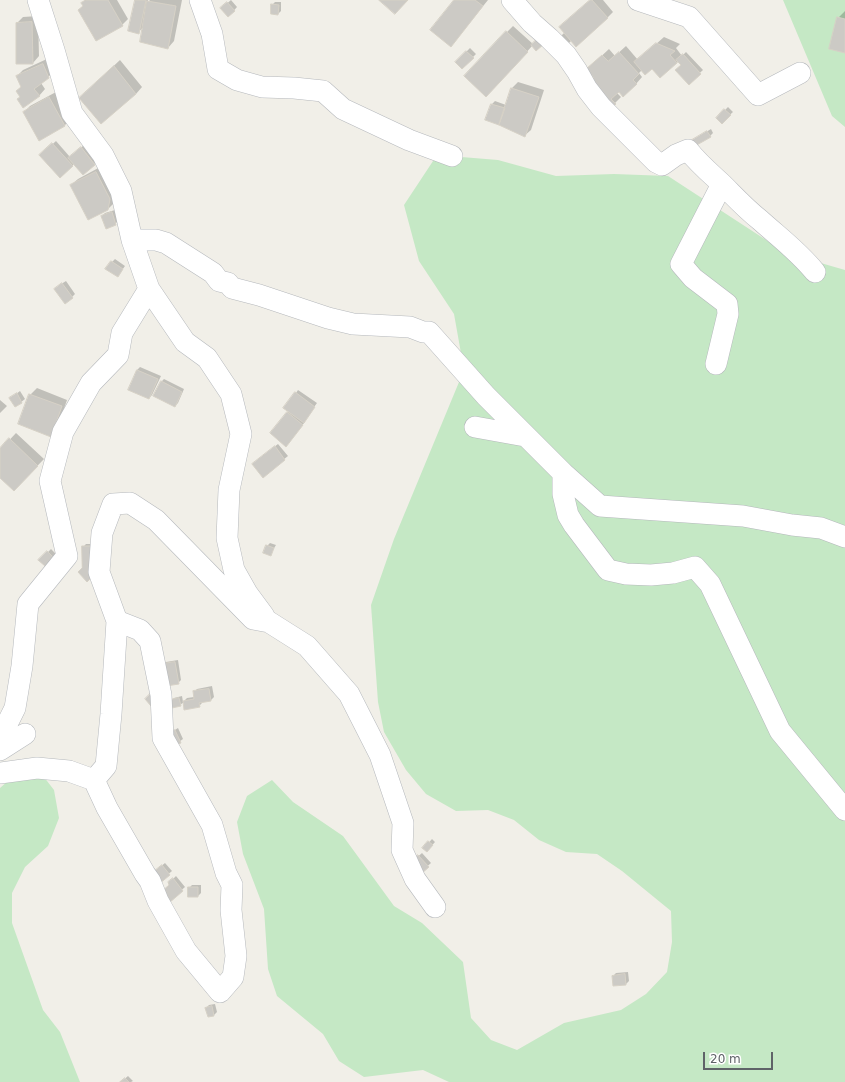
<!DOCTYPE html>
<style>
body{margin:0}
#map{position:relative;width:845px;height:1082px;overflow:hidden;background:#f1efe8;font-family:"DejaVu Sans",sans-serif}
canvas{display:block}
.scale{position:absolute;left:703px;top:1052px;width:70px;height:18px;box-sizing:border-box;border:2px solid #5f6368;border-top:0;padding-left:5px;font-size:12px;line-height:14px;white-space:nowrap;color:#5f6368;-webkit-text-stroke:3px #fff;paint-order:stroke}
</style>
<div id="map">
<canvas width="845" height="1082"></canvas>
<div class="scale">20 m</div>
</div>
<script>
const ctx = document.querySelector('canvas').getContext('2d');
ctx.lineJoin = 'round';
function paint(path, color) { ctx.fillStyle = color; ctx.fill(path, 'evenodd'); }
function trace(path, color, width, dash) { ctx.strokeStyle = color; ctx.lineWidth = width; ctx.lineCap = dash ? 'butt' : 'round'; ctx.setLineDash(dash || []); ctx.stroke(path); }
paint(new Path2D(`
 M783,0H845V127L832,116Z
 M437,155L498,160L556,176L614,174L668,176L786,253L845,270V1082H449L423,1070L364,1077L339,1061L323,1034L277,996L268,969L264,909L243,854L237,822L247,796L272,780L293,802L343,836L394,906L422,923L463,962L471,1018L491,1040L517,1050L564,1023L621,1010L646,994L667,972L672,942L671,911L622,871L597,854L566,852L539,840L514,820L488,810L456,811L426,794L406,770L384,732L378,702L371,605L394,539L464,370L454,314L419,261L404,205Z
 M37,768L54,790L59,818L48,846L25,867L12,893V923L43,1010L60,1032L80,1082H0V788L8,781Z`), '#c5e8c5');
paint(new Path2D(`
 M85,0H117L128,19L122,25L79,10L84,5L82,3Z
 M136,0H148V2L150,0H182L174,41L168,48L143,28L138,32Z
 M231,0L237,7L229,16L222,8Z
 M455,0H488L451,46Z
 M591,0H603L613,12L607,18L572,40L565,47L557,40L565,32Z
 M275,2H281V11L278,14L272,5Z
 M845,11V52L838,18Z
 M38,16L39,56L33,63L17,23L23,17Z
 M513,26L533,44V45L493,89L507,32Z
 M664,37L680,44L676,48L682,56L686,52L703,70L689,83L682,64L679,61L677,63L642,70L639,73L642,77L636,84L617,93L621,97L609,109L595,78L594,63L609,49L615,56L626,46L638,60Z
 M470,48L476,54L462,68L456,62Z
 M49,58L55,71L41,83L45,89L39,96L22,86L17,76L23,70Z
 M120,60L142,87L136,94L87,91Z
 M518,82L544,90L531,130L524,136L492,104L495,101L506,105L512,88Z
 M56,92L71,119L65,125L39,140L24,112L30,106Z
 M728,107L733,112L722,122L717,118Z
 M711,129L713,133L710,136L693,140Z
 M56,141L70,157L84,145L97,162L94,164H74L60,177L44,152Z
 M102,166L116,192L114,203L107,210L71,185L78,179Z
 M115,210L118,221L115,224L102,216L105,213Z
 M115,259L125,266L120,273L112,262Z
 M66,281L75,294L72,297L58,286Z
 M140,367L161,376L152,395L149,398L129,390L137,370Z
 M164,379L184,389L178,403L175,406L161,382Z
 M37,388L67,400L57,429L30,395Z
 M298,390L317,403L304,421L305,422L288,442L271,433L289,411L296,393Z
 M20,391L25,399L16,406L11,398Z
 M0,400L7,406L0,413Z
 M16,433L44,459L14,490L0,476V450Z
 M278,444L288,456L263,476L256,461Z
 M270,543L276,545L270,555L267,546Z
 M86,544H97L83,568V547Z
 M51,549L56,554L45,565L40,560Z
 M178,660L181,680L178,683L163,665L166,662Z
 M212,686L214,697L211,700L202,702V703L199,706L184,702L180,705L171,701L174,698L182,696L183,702L187,698L194,697V692L197,689Z
 M178,728L183,739L176,744L170,733Z
 M432,839L435,842L427,851L424,848Z
 M422,853L431,863L421,872L412,862Z
 M165,863L172,871L159,882L155,871Z
 M176,876L185,887L169,901L170,884L172,880Z
 M192,885H201V893L198,896L189,888Z
 M628,972L629,981L626,984L614,985L613,976L616,973Z
 M215,1004L217,1012L214,1015L206,1008L209,1005Z
 M128,1076L133,1081L131,1082H121Z`), '#0003');
const building = new Path2D(`
 M86,0H108L123,26L96,41L78,10L83,6L81,3Z
 M135,0H146L139,34L128,31Z
 M379,0H408L395,14Z
 M454,0H475L483,6L451,47L430,30Z
 M590,0H592L608,18L576,47L559,27Z
 M147,1L176,6L168,49L140,42Z
 M227,2L235,11L228,17L220,8Z
 M271,4L279,5L278,15L271,14Z
 M837,17L845,19V53L829,49Z
 M32,22L33,64H16V23Z
 M506,31L528,52L486,97L464,76Z
 M538,38L544,44L536,51L531,45Z
 M656,43L675,51L670,55L677,63L660,78L652,69L645,75L634,62Z
 M466,51L474,58L462,69L455,62Z
 M619,52L639,74L633,80L637,84L623,97L619,92L611,99L616,104L609,110L590,82L594,78L586,69L602,55L608,61Z
 M683,54L701,74L689,85L675,70L681,65L676,60Z
 M43,64L49,78L34,89L40,96L23,108L17,99L20,97L16,91L21,87L16,76Z
 M114,66L136,94L101,124L79,98Z
 M511,88L539,97L525,137L499,125Z
 M49,97L65,126L39,141L23,112Z
 M491,104L505,108L499,125L485,120Z
 M724,109L731,115L722,124L716,118Z
 M707,131L711,137L695,146L692,140Z
 M52,143L73,166L60,178L39,155Z
 M81,147L95,165L83,175L68,158Z
 M96,172L110,199L108,210L88,220L70,185Z
 M112,212L116,225L106,229L101,216Z
 M111,261L123,269L118,277L105,269Z
 M62,283L73,298L65,304L54,289Z
 M137,370L158,379L149,399L128,390Z
 M161,381L182,392L175,407L153,396Z
 M295,392L315,407L304,423L283,408Z
 M17,393L22,403L15,407L9,398Z
 M29,394L62,406L51,437L18,424Z
 M287,412L303,425L286,447L270,433Z
 M9,438L38,466L14,491L0,478V448Z
 M275,446L285,460L263,478L252,464Z
 M266,545L274,548L271,556L263,553Z
 M82,546H94V575L87,582L78,572L82,568Z
 M47,551L54,558L45,566L38,560Z
 M175,662L179,684L166,686L162,664Z
 M209,689L211,701L199,703L200,707L184,710L183,701L194,699L193,691Z
 M151,693L157,700L151,706L145,699Z
 M179,698L181,706L172,708L170,700Z
 M175,730L181,743L175,745L169,733Z
 M428,841L433,845L427,852L422,848Z
 M418,855L429,867L421,874L410,862Z
 M162,865L170,875L159,884L151,874Z
 M173,878L183,891L169,903L160,893L169,885L168,882Z
 M188,887H198V897H188Z
 M625,974L626,985L613,986L612,976Z
 M212,1006L214,1016L208,1017L205,1008Z
 M125,1078L129,1082H120Z`);
paint(building, '#cccac5');
trace(building, '#d6d1c6', 1);
const street = new Path2D(`
 M38,0L54,50L72,113L103,155L121,191L132,240L149,289L185,342L207,358L231,394L241,434L229,490L227,538L234,570L247,593L264,616
 M200,0L212,34L218,69L237,80L262,87L294,88L323,91L343,109L409,140L452,156
 M512,0L532,23L549,38L566,55L577,71L587,89L601,107L656,162L662,165L676,155L688,150C698,163 710,173 722,184C735,197 746,209 760,220C780,238 798,251 815,272
 M638,0L689,17L758,95L800,73
 M132,240H156L166,243L213,273L219,281L228,283L232,288L259,295L328,318L353,324L410,327L423,332H429L486,396L563,473L600,506L743,516L792,525L821,528L845,537
 M716,364L728,314L727,304L693,278L681,264L722,184
 M475,427L525,436
 M563,473V494L568,515L574,525L608,570L626,574L651,575L673,573L695,567L710,584L780,731L845,810
 M0,738L15,708L22,666L28,604L67,556L50,481L63,432L91,383L118,355L122,333L149,289
 M0,750L25,734
 M0,773L37,768L69,771L94,780L107,808L145,874L150,881L158,901L186,951L220,992L233,977L236,956L231,910L232,885L226,873L212,825L163,738L161,695L150,641L140,630L117,621
 M94,780L106,766L111,714L117,621L99,572L102,533L113,504L130,503L156,520L253,619L269,622L307,646L349,694L380,755L403,823L402,850L415,879L435,907`);
trace(street, '#b5b8bc', 22);
trace(street, '#fff', 21);
</script>
